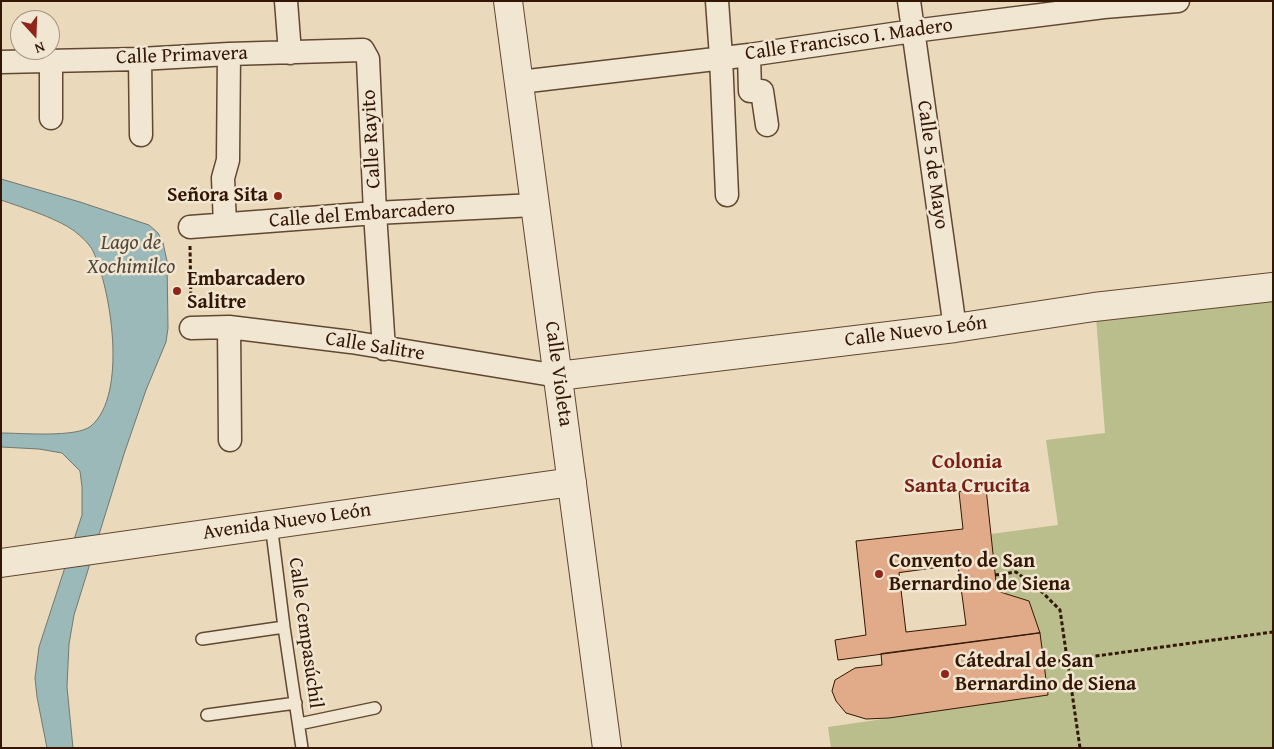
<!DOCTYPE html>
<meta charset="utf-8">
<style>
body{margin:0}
#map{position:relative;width:1274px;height:749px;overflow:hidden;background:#ead9ba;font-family:"Gentium Book Plus",serif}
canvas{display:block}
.frame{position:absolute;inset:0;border:2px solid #331704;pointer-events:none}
.north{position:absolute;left:10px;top:10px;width:50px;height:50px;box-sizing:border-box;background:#f1e6d2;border:1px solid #a59380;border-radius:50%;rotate:160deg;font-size:14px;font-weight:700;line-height:20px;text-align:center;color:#331704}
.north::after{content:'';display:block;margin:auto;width:18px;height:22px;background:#8f2418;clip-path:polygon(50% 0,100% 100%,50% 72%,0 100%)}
</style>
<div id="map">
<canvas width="1274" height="749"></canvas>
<div class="frame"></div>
<div class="north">N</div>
</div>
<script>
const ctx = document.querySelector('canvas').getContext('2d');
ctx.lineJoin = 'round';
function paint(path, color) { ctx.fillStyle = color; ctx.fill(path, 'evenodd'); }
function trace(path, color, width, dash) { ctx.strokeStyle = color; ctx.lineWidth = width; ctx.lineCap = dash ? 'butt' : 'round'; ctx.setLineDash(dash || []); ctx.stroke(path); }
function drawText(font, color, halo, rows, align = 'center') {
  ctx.font = font + ' "Gentium Book Plus",serif'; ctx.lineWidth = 5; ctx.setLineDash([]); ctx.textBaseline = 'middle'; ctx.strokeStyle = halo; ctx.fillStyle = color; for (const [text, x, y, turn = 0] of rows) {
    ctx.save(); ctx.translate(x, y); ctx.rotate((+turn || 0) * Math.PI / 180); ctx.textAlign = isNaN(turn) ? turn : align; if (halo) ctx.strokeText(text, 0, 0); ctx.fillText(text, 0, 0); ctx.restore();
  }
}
paint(new Path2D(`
 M1273,297V748H831L828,727L1048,695L1040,633L1029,601L997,591L991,534L1058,525L1046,440L1105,433L1096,317Z`), '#babe8d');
const water = new Path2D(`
 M1,179L80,202L149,225L158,233L163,243L167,261L168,328L166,342L146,390L124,454L74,615L69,644L67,687L73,748H47L37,697L35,678L39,647L82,515V487L80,471L62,453L39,449L1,447V433C21,433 77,438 91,426C128,395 111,289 93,251C90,245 83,238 78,234C61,219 23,208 1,200Z`);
paint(water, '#9ab9b8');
trace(water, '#717870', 1);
const building = new Path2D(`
 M986,488L997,591L1029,601L1040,633L838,660L835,640L866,635L856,541L963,529L959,492ZM958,565L966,625L906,632L899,573Z
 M1040,633L1048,695L889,718L866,719L846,713L836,701L832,691L835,680L855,668L882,665L881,654Z`);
paint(building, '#e1aa89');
trace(building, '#331704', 1);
const service = new Path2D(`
 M271,524L284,627L302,748
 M202,639L284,627
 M207,715L296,703
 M299,724L375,708`);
const minor = new Path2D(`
 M286,1L290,53
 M717,1L721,57L727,195
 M909,1L955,328
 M749,55L750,91H762L767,125
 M140,59L141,135
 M1,62L140,59L229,54L363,50L368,59L375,213L384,349
 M520,82L749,55L913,31L1104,7L1178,1
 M51,118V60
 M225,224L223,178L228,160L229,54
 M190,227L375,213L534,205
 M229,327L230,440
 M191,328L229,327L351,342L558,376`);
const tertiary = new Path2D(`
 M508,1L607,748
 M558,376L955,328L1094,307L1273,287
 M1,563L572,482`);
trace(service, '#614832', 14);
trace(minor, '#614832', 25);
trace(tertiary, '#614832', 30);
trace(new Path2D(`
 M190,246L191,307
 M995,575L1016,572L1039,589L1060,610L1080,748
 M1044,663L1273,632`), '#331704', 3, [4, 2.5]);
trace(service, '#f1e6d2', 11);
trace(minor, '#f1e6d2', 22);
trace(tertiary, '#f1e6d2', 28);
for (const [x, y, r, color] of [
 [278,196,5,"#8f2418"],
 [177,291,5,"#8f2418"],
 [879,574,5,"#8f2418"],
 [945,674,5,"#8f2418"]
]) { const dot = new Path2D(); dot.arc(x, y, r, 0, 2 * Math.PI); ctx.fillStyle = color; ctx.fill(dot); trace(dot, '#f1e6d2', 2); }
drawText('20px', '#331704', '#f1e6d2', [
 ["Calle Francisco I. Madero",849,40,-8],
 ["Calle Primavera",182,56,-2],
 ["Calle Rayito",372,139,-93],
 ["Calle 5 de Mayo",932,165,82],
 ["Calle del Embarcadero",362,215,-4],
 ["Calle Nuevo León",916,332,-7],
 ["Calle Salitre",375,347,9],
 ["Calle Violeta",558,374,82],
 ["Avenida Nuevo León",287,522,-8],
 ["Calle Cempasúchil",305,633,82]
]);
drawText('bold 20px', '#331704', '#f1e6d2', [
 ["Señora Sita",268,196,"right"],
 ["Embarcadero",187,280],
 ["Salitre",187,303],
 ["Convento de San",889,562],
 ["Bernardino de Siena",889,585],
 ["Cátedral de San",955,662],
 ["Bernardino de Siena",955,685]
], 'left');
drawText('italic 21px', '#52483a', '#f1e6d2', [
 ["Lago de",131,244],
 ["Xochimilco",131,268]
]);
drawText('bold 21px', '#7a1f14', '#f1e6d2', [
 ["Colonia",967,463],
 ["Santa Crucita",967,487]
]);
</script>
